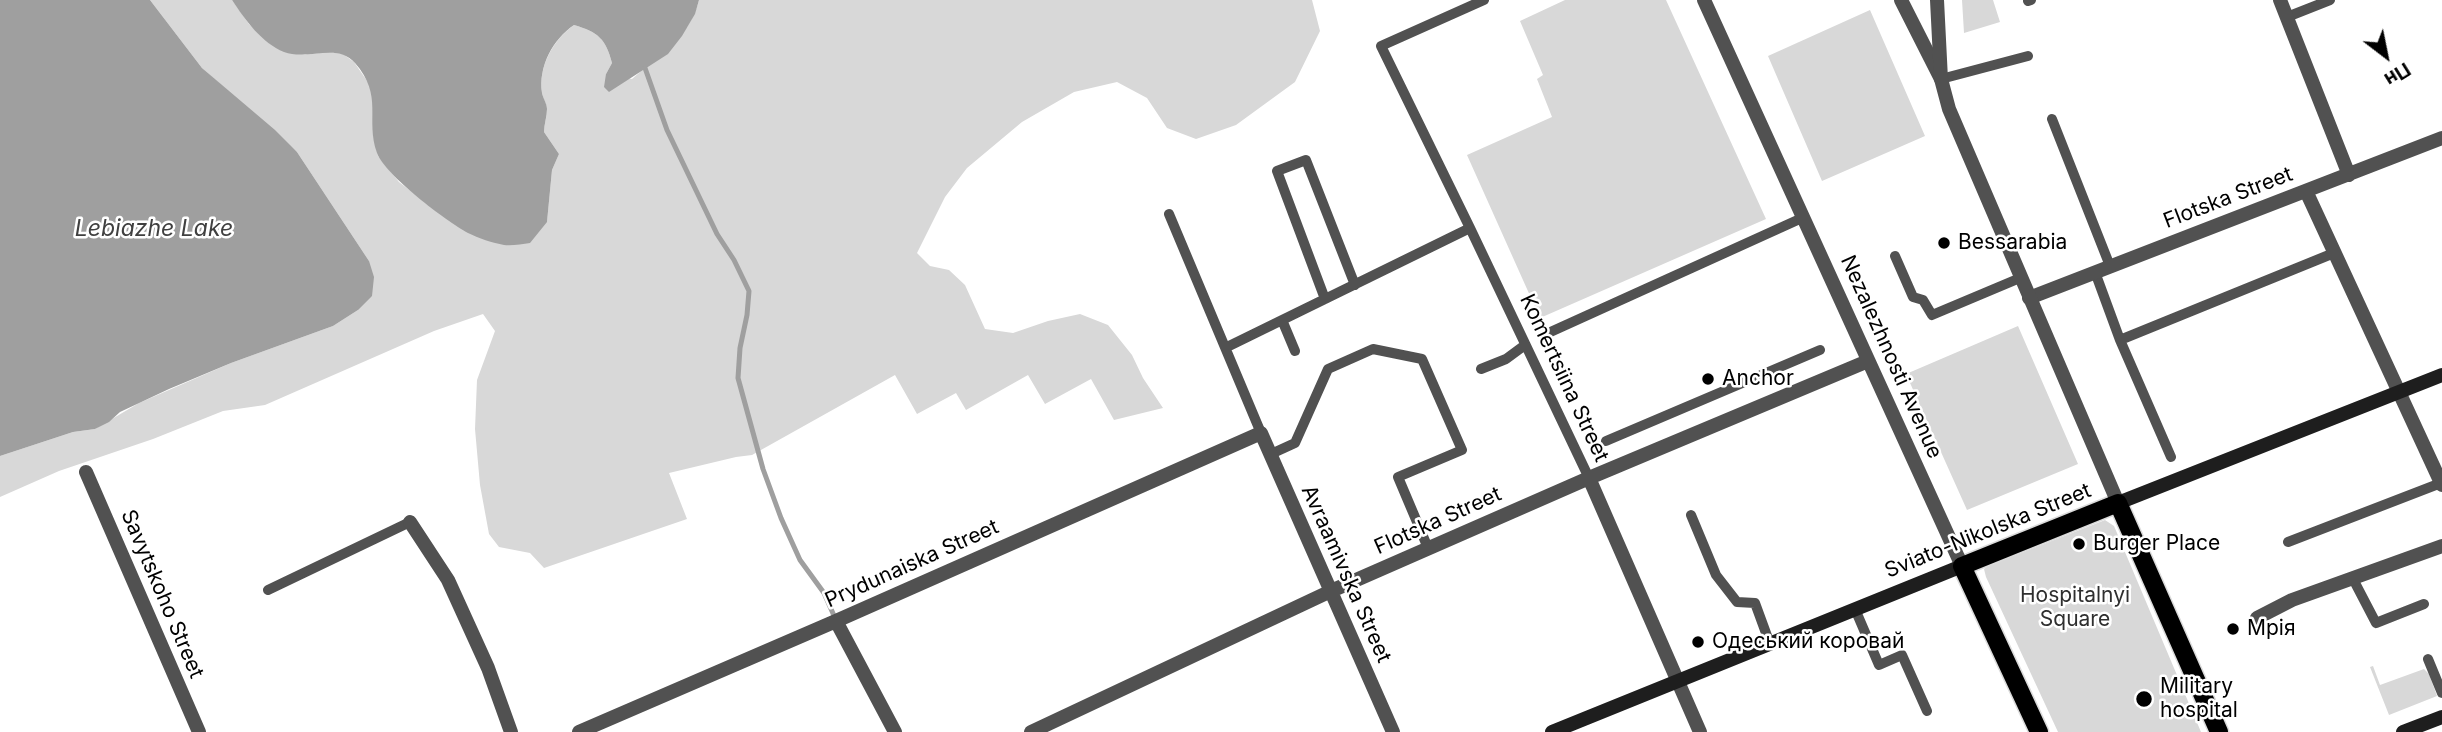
<!DOCTYPE html>
<meta charset="utf-8">
<style>
body{margin:0}
#map{position:relative;width:2442px;height:732px;overflow:hidden;background:#fff;font-family:Inter,sans-serif}
canvas{display:block}
.north{position:absolute;left:2351px;top:21px;width:70px;height:70px;-webkit-text-stroke:5px #fff;paint-order:stroke;rotate:148deg;font-size:19px;font-weight:700;line-height:28px;text-align:center;color:#000}
.north::after{content:'';display:block;margin:auto;width:24px;height:32px;background:#000;clip-path:polygon(50% 0,100% 100%,50% 72%,0 100%)}
</style>
<div id="map">
<canvas width="2442" height="732"></canvas>
<div class="north">Пн</div>
</div>
<script>
const ctx = document.querySelector('canvas').getContext('2d');
ctx.lineJoin = 'round';
function paint(path, color) { ctx.fillStyle = color; ctx.fill(path, 'evenodd'); }
function trace(path, color, width, dash) { ctx.strokeStyle = color; ctx.lineWidth = width; ctx.lineCap = dash ? 'butt' : 'round'; ctx.setLineDash(dash || []); ctx.stroke(path); }
function drawText(font, color, halo, rows, align = 'center') {
  ctx.font = font + ' Inter,sans-serif'; ctx.lineWidth = 5; ctx.setLineDash([]); ctx.textBaseline = 'middle'; ctx.strokeStyle = halo; ctx.fillStyle = color; for (const [text, x, y, turn = 0] of rows) {
    ctx.save(); ctx.translate(x, y); ctx.rotate((+turn || 0) * Math.PI / 180); ctx.textAlign = isNaN(turn) ? turn : align; if (halo) ctx.strokeText(text, 0, 0); ctx.fillText(text, 0, 0); ctx.restore();
  }
}
paint(new Path2D(`
 M150,0H232L249,24L269,43L305,55L327,52L343,54L354,62L372,88L374,115L373,134L378,156L399,182L446,218L547,222L552,170L559,154L544,132C544,124 547,117 547,110C547,104 543,99 542,93C538,67 553,40 574,25C598,32 606,39 612,63L606,74L632,79C660,55 689,38 699,0H1312L1320,31L1295,82L1236,125L1196,139L1167,128L1147,98L1117,82L1074,92L1022,122L967,168L945,197L917,253L930,266L949,270L965,285L985,329L1013,333L1048,321L1080,314L1108,325L1132,355L1143,378L1163,408L1114,420L1091,379L1045,404L1028,375L966,410L956,393L917,414L895,375L752,455L736,457L669,473L687,519L544,568L530,553L499,547L489,534L480,485L475,429L477,380L495,331L483,314L434,331L265,405L223,411L153,439L59,471L0,497V456L73,432L95,429L139,403L231,363L333,326L358,310L369,261L297,152L202,68Z
 M1565,0H1666L1766,219L1540,318L1467,155L1552,117L1537,79L1543,75L1520,21Z
 M1962,0H1993L2000,22L1964,33Z
 M1870,10L1925,136L1822,181L1768,56Z
 M2018,326L2078,464L1967,510L1906,374Z
 M2105,520L2114,526L2201,732H2058L1986,577L1984,569L1988,566Z
 M2373,666L2380,685L2424,669L2429,674L2437,696L2389,715L2370,667Z`), '#d8d8d8');
paint(new Path2D(`
 M0,0H150L202,68L275,130L297,152L369,261L374,277L372,296L358,310L333,326L231,363L169,389L120,412L109,422L95,429L73,432L0,456Z
 M232,0H699L695,14L682,36L668,54L609,92L604,87L606,74L612,63C606,39 598,32 574,25C553,39 538,67 542,93C543,98 547,104 547,109C547,117 544,124 544,132L559,154L552,170L547,222L530,243C522,244 512,246 504,245C493,243 478,238 468,233C446,221 385,175 377,153C365,119 384,96 355,63C337,42 308,61 284,52C262,43 245,20 232,0Z`), '#9f9f9f');
trace(new Path2D(`
 M645,68L667,130L717,234L734,260L749,291L747,315L740,348L738,378L763,469L781,518L800,560L824,593L835,618`), '#9f9f9f', 5);
const primary = new Path2D(`
 M2039,732L1962,566L2118,503L2219,732`);
trace(primary, '#dbdbdb', 21);
trace(new Path2D(`
 M1484,0L1381,46L1470,228L1589,478
 M2028,1L2031,0
 M2287,17L2330,0
 M1941,79L2028,56
 M2052,119L2110,266
 M1169,214L1261,433
 M1895,256L1913,297L1923,300L1932,315L2020,278
 M2095,272L2120,340L2171,457
 M1325,299L1277,171L1306,160L1355,285
 M1282,320L1295,351
 M1546,334L1802,218
 M2120,340L2334,253
 M1227,347L1470,228
 M1481,369L1506,359L1525,345
 M1606,441L1820,350
 M1271,454L1295,443L1328,369L1373,349L1422,359L1462,450L1398,477L1428,548
 M1691,515L1716,575L1737,602L1755,603L1770,644
 M2288,542L2441,483
 M2352,577L2376,623L2424,604
 M268,590L410,522
 M1855,609L1879,665L1902,655L1927,711
 M2428,659L2442,693`), '#515151', 10);
trace(new Path2D(`
 M1704,0L1962,566
 M1901,0L1941,79
 M2280,0L2349,175
 M2306,191L2442,485
 M2029,298L2442,138
 M86,472L199,732
 M1589,478L1700,732
 M410,522L448,580L488,668L511,732
 M2257,618L2292,600L2442,546
 M836,621L895,732
 M579,732L836,621L1261,433L1393,732
 M1031,732L1331,591L1589,478L1868,361`), '#515151', 14);
trace(new Path2D(`
 M1937,0L1941,79L1949,109L2118,503`), '#515151', 14);
trace(new Path2D(`
 M2118,503L2442,375
 M1552,732L1962,566
 M2403,732L2442,717`), '#1e1e1e', 14);
trace(primary, '#000', 18);
for (const [x, y, r, color] of [
 [1944,243,7,"#000"],
 [1708,379,7,"#000"],
 [2079,544,7,"#000"],
 [2233,629,7,"#000"],
 [1698,642,7,"#000"],
 [2144,699,9,"#000"]
]) { const dot = new Path2D(); dot.arc(x, y, r, 0, 2 * Math.PI); ctx.fillStyle = color; ctx.fill(dot); trace(dot, '#fff', 2.5); }
drawText('21px', '#000', '#fff', [
 ["Flotska Street",2228,198,-21],
 ["Nezalezhnosti Avenue",1891,357,66],
 ["Komertsiina Street",1564,378,65],
 ["Flotska Street",1438,521,-24],
 ["Sviato-Nikolska Street",1988,531,-22],
 ["Prydunaiska Street",912,564,-24],
 ["Avraamivska Street",1346,574,66],
 ["Savytskoho Street",162,594,67]
]);
drawText('21px', '#000', '#fff', [
 ["Bessarabia",1958,243],
 ["Anchor",1722,379],
 ["Burger Place",2093,544],
 ["Мрія",2247,629],
 ["Одеський коровай",1712,642],
 ["Military",2160,687],
 ["hospital",2160,711]
], 'left');
drawText('21px', '#2f2f2f', '#fff', [
 ["Hospitalnyi",2075,596],
 ["Square",2075,620]
]);
drawText('italic 23px', '#404040', '#fff', [
 ["Lebiazhe Lake",154,229]
]);
</script>
